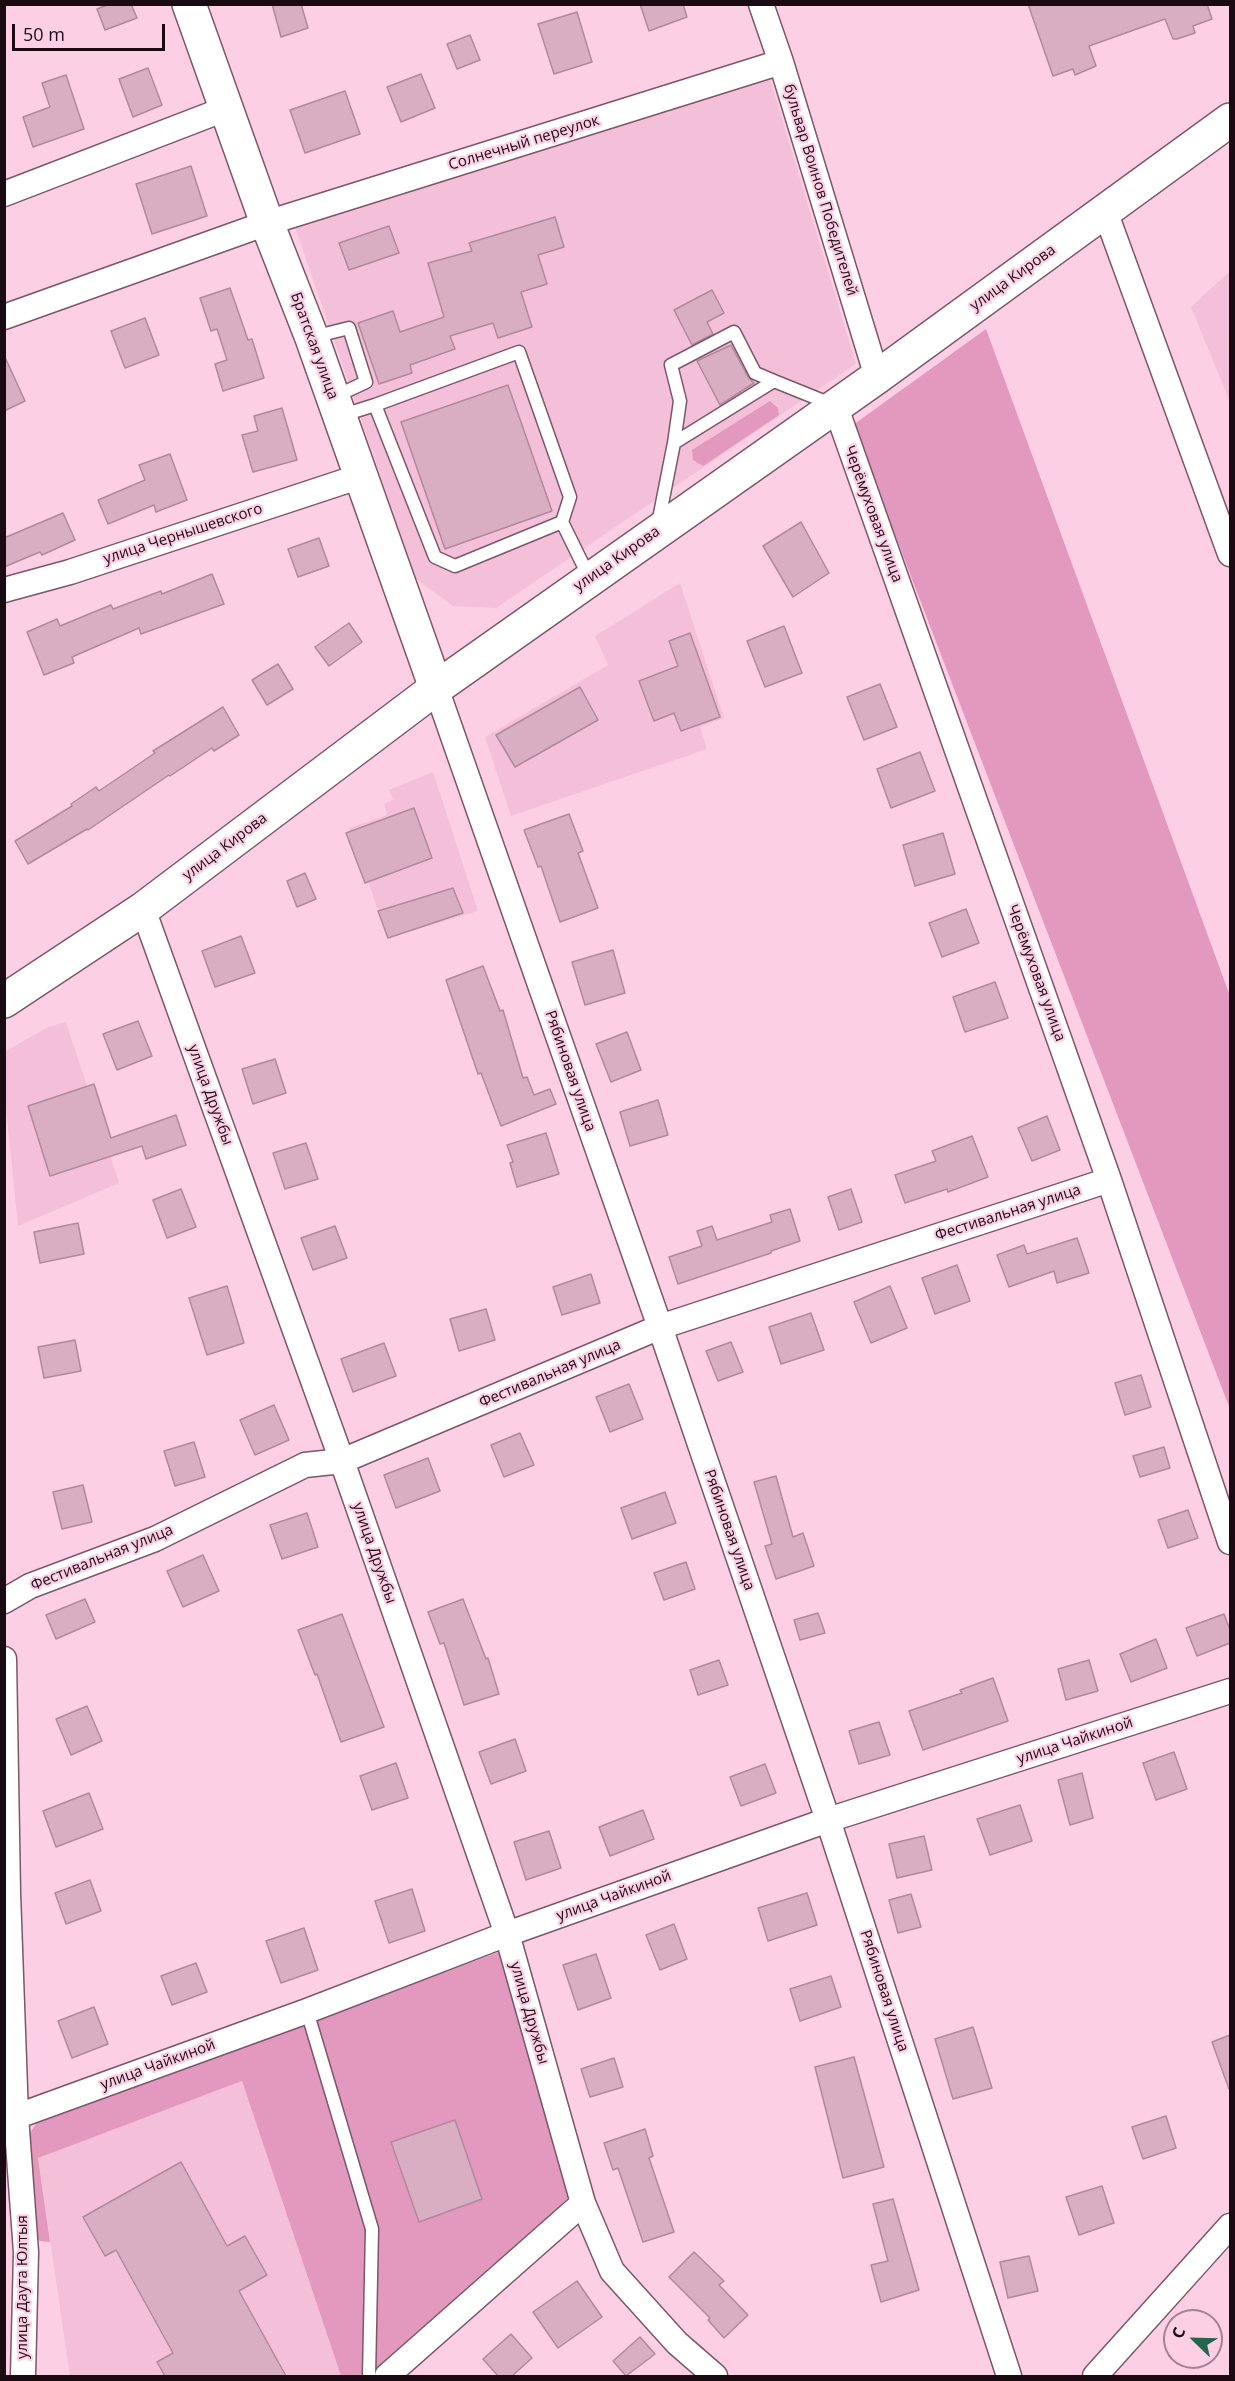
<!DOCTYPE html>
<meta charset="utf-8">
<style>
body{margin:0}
#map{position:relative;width:1235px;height:2381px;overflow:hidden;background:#fccfe4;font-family:"Open Sans",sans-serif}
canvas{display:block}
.frame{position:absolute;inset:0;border:6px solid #1a0b13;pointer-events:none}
.north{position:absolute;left:1163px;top:2309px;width:60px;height:60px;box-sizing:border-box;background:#fccfe4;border:2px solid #a28190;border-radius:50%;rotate:293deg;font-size:16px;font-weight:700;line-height:24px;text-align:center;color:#1a0b13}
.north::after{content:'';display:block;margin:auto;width:21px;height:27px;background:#276450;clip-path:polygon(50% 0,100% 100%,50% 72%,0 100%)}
.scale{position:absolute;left:12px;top:24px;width:153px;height:27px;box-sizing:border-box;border:3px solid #1a0b13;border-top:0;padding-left:8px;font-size:18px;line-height:21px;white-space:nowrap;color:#1a0b13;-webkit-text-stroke:4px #fccfe4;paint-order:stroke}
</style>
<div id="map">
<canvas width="1235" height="2381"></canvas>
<div class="frame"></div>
<div class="north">С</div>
<div class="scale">50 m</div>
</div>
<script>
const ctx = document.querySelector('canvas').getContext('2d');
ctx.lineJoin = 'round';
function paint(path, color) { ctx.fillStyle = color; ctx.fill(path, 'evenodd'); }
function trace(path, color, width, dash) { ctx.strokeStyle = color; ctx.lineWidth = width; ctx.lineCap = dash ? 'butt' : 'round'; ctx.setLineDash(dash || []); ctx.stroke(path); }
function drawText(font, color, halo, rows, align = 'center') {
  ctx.font = font + ' "Open Sans",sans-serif'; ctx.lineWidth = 4.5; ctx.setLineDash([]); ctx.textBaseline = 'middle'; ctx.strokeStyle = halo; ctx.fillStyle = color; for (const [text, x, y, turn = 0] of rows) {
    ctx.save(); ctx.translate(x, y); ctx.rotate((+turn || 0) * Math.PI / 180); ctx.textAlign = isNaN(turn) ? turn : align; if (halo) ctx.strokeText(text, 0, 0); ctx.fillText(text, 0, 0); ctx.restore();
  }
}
paint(new Path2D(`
 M770,79L856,364L496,608L453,606L416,579L295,227Z
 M1230,271V402L1191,307Z
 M680,583L724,718L700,727L707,749L511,816L485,737L608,665L595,636Z
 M433,772L478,911L388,938L349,828L387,815L384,804L393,800L389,790Z
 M66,1022L119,1183L18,1226L5,1098L4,1052L48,1027Z
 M242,2081L341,2376H70L38,2158Z`), '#f4c0d9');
paint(new Path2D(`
 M986,329L1230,996V1409L853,425Z
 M770,401L778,408L779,415L703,466L693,460L692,450Z
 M502,1951L573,2193L387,2376H341L242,2081L38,2158L50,2242L40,2241L34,2235L27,2138L37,2122Z`), '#e398be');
const building = new Path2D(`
 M110,4H131L137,18L105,30L97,9Z
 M272,4H301L308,28L281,37Z
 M640,4H683L687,17L649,31Z
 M1028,4H1207L1212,19L1193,26L1195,33L1177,39H1173L1165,19L1089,46L1096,66L1075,75L1073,69L1053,76Z
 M577,12L592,62L554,74L538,24Z
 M470,35L480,60L457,69L447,44Z
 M148,68L162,105L133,117L119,79Z
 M421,74L435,108L401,122L387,87Z
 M66,75L84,129L33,147L23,117L50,107L42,83Z
 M345,91L360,134L305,153L290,110Z
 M191,166L207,216L152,234L136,184Z
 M555,217L564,247L538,255L547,284L521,292L532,327L498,338L493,323L450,336L455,349L410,365L412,373L379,384L358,323L393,311L400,332L444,317L428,263L472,251L469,243Z
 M389,226L399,253L349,270L339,243Z
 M230,288L248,340L252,339L264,378L223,391L215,364L227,360L217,329L211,331L200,298Z
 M712,290L724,313L707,322L713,334L692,345L674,310Z
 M145,318L159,355L125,368L111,331Z
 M731,345L748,377L754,383L720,405L697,361Z
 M4,355L25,401L4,411Z
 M508,385L552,511L445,549L401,422Z
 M282,408L297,460L253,472L242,435L258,431L254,416Z
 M170,454L187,500L156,512L154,505L108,524L98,500L145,480L139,465Z
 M63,513L75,540L42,555L40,552L4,567V538Z
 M801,522L829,573L793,597L763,546Z
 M319,538L329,566L298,577L288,549Z
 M212,574L224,604L141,634L139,628L72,657L74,663L44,675L27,632L57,619L60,626L111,605L113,609L161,591L162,594Z
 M349,623L362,642L329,666L315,647Z
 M784,626L802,673L765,687L747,641Z
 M690,633L720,717L681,731L674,713L654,721L639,681L678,666L669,641Z
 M278,664L293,689L267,705L252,680Z
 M880,684L897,727L864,740L847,697Z
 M580,687L598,720L515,767L496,735Z
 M223,707L239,735L214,751L212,748L170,776L169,775L88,830L87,829L28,864L15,841L72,806L71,804L96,787L99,791L155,753L153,751Z
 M920,752L935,791L891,808L877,769Z
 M414,808L432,858L365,883L346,833Z
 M569,814L583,851L578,853L598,908L560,922L541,866L538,867L524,830Z
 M943,833L955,874L915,886L903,845Z
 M305,873L316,899L297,907L287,881Z
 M453,888L463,913L388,938L378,911Z
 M966,909L979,943L942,957L929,923Z
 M241,936L255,973L215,987L202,951Z
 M613,950L625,993L585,1005L572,962Z
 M483,966L500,1011L503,1010L523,1078L527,1077L534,1095L550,1089L556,1104L501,1126L481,1073L478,1074L446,980Z
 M995,982L1008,1018L965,1032L953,997Z
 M138,1021L152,1056L117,1070L103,1034Z
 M627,1032L641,1070L611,1082L596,1044Z
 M275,1059L286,1093L253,1104L242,1069Z
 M94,1084L111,1138L176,1115L186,1145L146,1159L142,1146L50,1176L28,1106Z
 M658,1100L668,1135L630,1146L620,1112Z
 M1047,1116L1060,1150L1032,1161L1018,1128Z
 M546,1133L559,1174L517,1187L510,1163L513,1162L507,1145Z
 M972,1136L988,1177L948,1192L947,1189L905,1203L895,1175L936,1161L932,1151Z
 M306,1143L318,1179L285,1189L273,1153Z
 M181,1189L196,1227L167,1238L153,1200Z
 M851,1189L862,1222L839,1230L828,1197Z
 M790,1209L800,1241L771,1251V1253L678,1284L669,1257L702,1246L697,1231L712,1226L717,1240L772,1222L770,1215Z
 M78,1223L84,1254L40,1263L34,1232Z
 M335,1226L347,1258L313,1270L301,1238Z
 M1077,1238L1089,1273L1057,1283L1054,1271L1009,1287L997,1255L1024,1245L1027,1254Z
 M957,1265L970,1301L935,1314L922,1278Z
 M591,1274L600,1303L562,1315L553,1287Z
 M227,1286L244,1343L207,1355L189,1298Z
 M890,1286L907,1328L871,1343L854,1302Z
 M486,1309L495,1340L459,1351L450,1319Z
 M811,1313L824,1350L781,1364L769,1327Z
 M75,1340L81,1371L44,1378L38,1347Z
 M731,1342L743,1372L718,1381L706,1351Z
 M384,1343L396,1376L353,1392L341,1359Z
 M1141,1375L1151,1407L1125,1415L1115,1383Z
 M629,1384L643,1419L610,1432L596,1397Z
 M274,1405L289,1440L255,1455L240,1420Z
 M520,1433L534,1465L504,1477L491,1445Z
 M194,1442L205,1477L175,1486L164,1451Z
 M1164,1447L1170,1468L1140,1477L1133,1456Z
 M428,1458L440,1491L396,1508L384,1475Z
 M776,1476L793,1537L803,1533L814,1566L776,1579L765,1546L772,1544L754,1482Z
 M83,1485L92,1522L62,1529L53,1492Z
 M665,1492L676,1523L632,1539L621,1508Z
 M1188,1510L1198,1538L1168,1548L1158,1520Z
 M307,1513L318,1547L282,1559L270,1525Z
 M203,1555L219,1591L183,1607L167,1571Z
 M686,1562L695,1589L664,1600L654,1573Z
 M85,1599L95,1622L56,1639L46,1615Z
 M463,1599L486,1659L488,1658L499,1694L464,1705L444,1643L440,1644L428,1612Z
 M818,1613L825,1633L800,1640L794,1620Z
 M342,1614L384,1727L341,1742L317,1674L315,1675L298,1630Z
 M1224,1614L1230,1630V1643L1197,1656L1186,1628Z
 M1156,1639L1167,1668L1131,1682L1120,1654Z
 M719,1660L728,1685L698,1695L690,1670Z
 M1089,1660L1098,1691L1066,1700L1058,1669Z
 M993,1678L1008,1721L923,1750L909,1711L962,1693L960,1690Z
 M87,1706L102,1741L71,1755L56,1719Z
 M879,1722L890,1755L859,1764L849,1731Z
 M515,1739L526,1771L491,1784L479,1752Z
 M1174,1752L1187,1789L1156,1800L1143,1763Z
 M396,1763L408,1798L372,1810L360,1776Z
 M765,1764L776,1793L741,1806L730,1777Z
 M1082,1773L1093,1818L1070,1825L1058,1780Z
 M89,1793L103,1829L56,1847L43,1811Z
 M1020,1805L1032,1841L990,1855L977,1819Z
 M643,1810L654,1839L610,1856L599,1827Z
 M549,1831L561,1868L526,1880L514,1842Z
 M924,1836L932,1870L897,1878L889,1844Z
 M90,1880L101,1911L66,1924L55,1893Z
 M412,1889L425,1931L389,1943L375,1901Z
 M807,1893L817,1925L768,1941L758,1908Z
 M911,1894L921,1927L898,1933L889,1900Z
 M674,1924L687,1959L660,1970L646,1935Z
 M304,1928L318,1970L281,1983L266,1941Z
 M596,1954L611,1998L578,2010L563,1965Z
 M196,1963L207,1992L172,2005L161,1976Z
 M831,1976L841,2007L800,2021L790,1989Z
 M94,2007L108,2044L72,2058L58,2021Z
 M973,2027L992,2088L953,2099L935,2039Z
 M1230,2035V2088L1229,2089L1212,2042Z
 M854,2057L884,2167L843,2178L815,2067Z
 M614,2058L623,2087L590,2097L581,2069Z
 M1166,2116L1176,2148L1143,2159L1132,2127Z
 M455,2120L482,2199L419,2222L391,2142Z
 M645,2129L653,2156L649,2158L674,2232L643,2242L618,2168L613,2170L604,2143Z
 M181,2162L227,2246L245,2236L267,2275L239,2291L286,2376H165L157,2362L173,2353L116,2250L105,2256L83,2217Z
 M1102,2186L1114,2223L1079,2235L1066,2197Z
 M893,2199L919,2290L881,2302L871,2265L888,2261L873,2204Z
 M694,2252L724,2281L719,2285L748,2315L724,2338L708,2320L710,2318L669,2277Z
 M1029,2256L1038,2291L1008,2298L1000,2262Z
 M577,2281L602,2317L558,2348L533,2312Z
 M511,2334L532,2358L512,2376H498L483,2359Z
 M640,2337L655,2354L626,2376L613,2361Z`);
paint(building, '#d9aec2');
trace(building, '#b1889c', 1.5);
const lane = new Path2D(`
 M313,337L349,328L366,382L334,397
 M375,405L519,352L570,497L562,522
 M340,416L375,405L435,557L455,566L562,522L589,577
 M674,443L680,401L671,365L734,332L755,373L774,381
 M658,524L674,443L774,381L831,404
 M307,2011L372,2229L369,2376`);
const street = new Path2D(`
 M761,4L781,62L877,377
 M4,194L225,109
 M1105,211L1230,554
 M4,317L267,223L781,62
 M835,405L1109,1180L1230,1542
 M4,590L70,572L361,476
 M436,688L660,1327L828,1820L1009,2376
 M143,909L342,1461L507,1934L583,2203L612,2271L677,2343L715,2376
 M4,1601L30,1586L155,1539L305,1465L342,1461L660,1327L1109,1180
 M4,1659L8,1893L16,2116L26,2252L23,2376
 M4,2121L307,2011L507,1934L828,1820L1230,1691
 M387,2376L583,2203
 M1095,2376L1230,2226`);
const secondary = new Path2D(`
 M189,4L267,223L312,338L436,688
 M4,1001L143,909L436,688L877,377L1230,120`);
trace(lane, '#7c5669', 15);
trace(street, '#7c5669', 27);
trace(secondary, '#7c5669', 36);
trace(lane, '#fff', 12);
trace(street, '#fff', 24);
trace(secondary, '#fff', 33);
drawText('15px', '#1a0b13', '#fccfe4', [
 ["Солнечный переулок",524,143,-17],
 ["бульвар Воинов Победителей",820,190,73],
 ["улица Кирова",1013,278,-36],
 ["Братская улица",314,346,70],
 ["Черёмуховая улица",873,514,70],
 ["улица Чернышевского",183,534,-18],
 ["улица Кирова",617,559,-35],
 ["улица Кирова",225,847,-37],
 ["Черёмуховая улица",1036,973,70],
 ["Рябиновая улица",570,1071,71],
 ["улица Дружбы",210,1095,70],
 ["Фестивальная улица",1008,1213,-18],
 ["Фестивальная улица",550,1374,-23],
 ["Рябиновая улица",729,1530,71],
 ["улица Дружбы",374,1553,71],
 ["Фестивальная улица",102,1558,-22],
 ["улица Чайкиной",1075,1741,-18],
 ["улица Чайкиной",614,1896,-20],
 ["Рябиновая улица",884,1991,72],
 ["улица Дружбы",529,2013,74],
 ["улица Чайкиной",158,2065,-20],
 ["улица Даута Юлтыя",23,2287,-90]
]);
</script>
